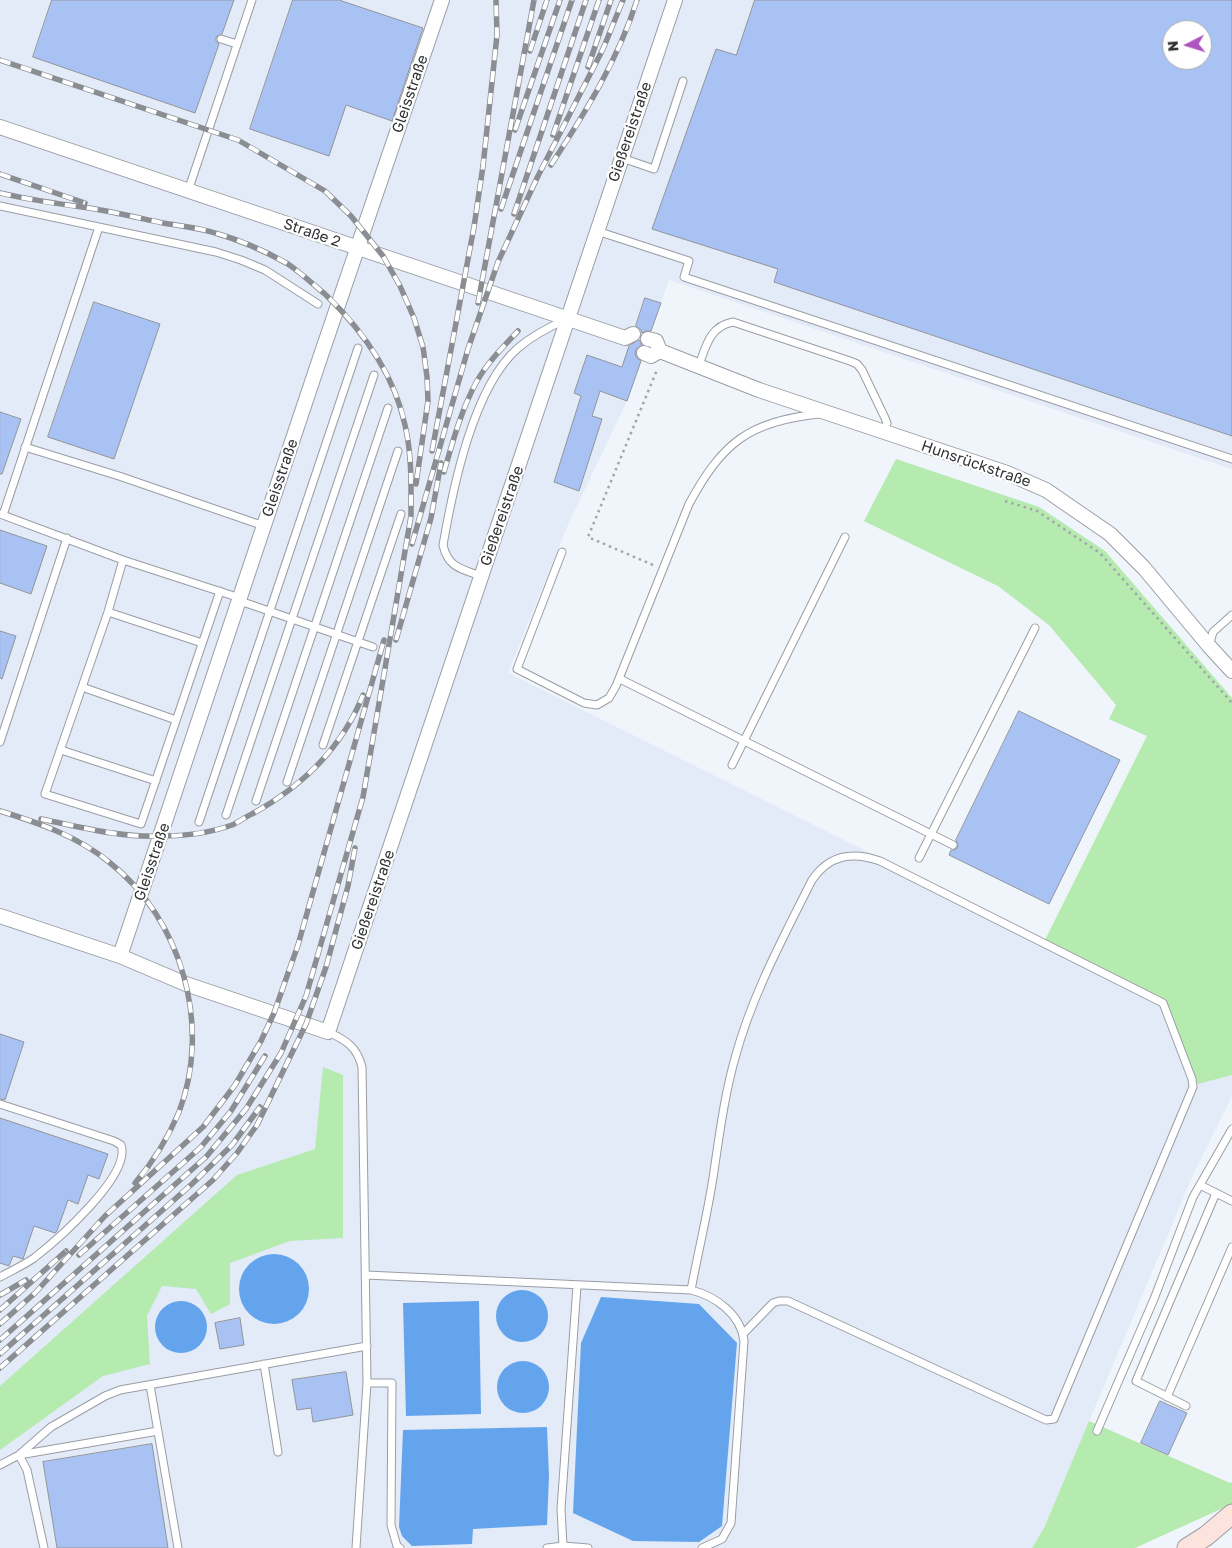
<!DOCTYPE html>
<meta charset="utf-8">
<style>
body{margin:0}
#map{position:relative;width:1232px;height:1548px;overflow:hidden;background:#f0f4fb;font-family:"Golos Text",sans-serif}
canvas{display:block}
.north{position:absolute;left:1162px;top:20px;width:50px;height:50px;box-sizing:border-box;background:#fff;border:1px solid #acadad;border-radius:50%;rotate:265deg;font-size:14px;font-weight:700;line-height:20px;text-align:center;color:#2f3133}
.north::after{content:'';display:block;margin:auto;width:18px;height:22px;background:#ad54c1;clip-path:polygon(50% 0,100% 100%,50% 72%,0 100%)}
</style>
<div id="map">
<canvas width="1232" height="1548"></canvas>
<div class="north">N</div>
</div>
<script>
const ctx = document.querySelector('canvas').getContext('2d');
ctx.lineJoin = 'round';
function paint(path, color) { ctx.fillStyle = color; ctx.fill(path, 'evenodd'); }
function trace(path, color, width, dash) { ctx.strokeStyle = color; ctx.lineWidth = width; ctx.lineCap = dash ? 'butt' : 'round'; ctx.setLineDash(dash || []); ctx.stroke(path); }
function drawText(font, color, halo, rows, align = 'center') {
  ctx.font = font + ' "Golos Text",sans-serif'; ctx.lineWidth = 4.5; ctx.setLineDash([]); ctx.textBaseline = 'middle'; ctx.strokeStyle = halo; ctx.fillStyle = color; for (const [text, x, y, turn = 0] of rows) {
    ctx.save(); ctx.translate(x, y); ctx.rotate((+turn || 0) * Math.PI / 180); ctx.textAlign = isNaN(turn) ? turn : align; if (halo) ctx.strokeText(text, 0, 0); ctx.fillText(text, 0, 0); ctx.restore();
  }
}
paint(new Path2D(`
 M0,0H1232V469L669,280L627,401L567,527L508,673L1045,940L1147,736L1109,719L1116,705L1049,625L998,586L864,521L896,459L1039,507L1105,551L1232,698V1096L1193,1175L1044,1528L1032,1548H0ZM1172,30H1202V60H1172Z`), '#e3eaf8');
paint(new Path2D(`
 M896,459L1039,507L1105,551L1232,698V1075L1198,1084L1166,1000L1045,940L1147,736L1109,719L1116,705L1049,625L998,586L864,521Z
 M323,1067L343,1075V1238L290,1241L230,1263V1304L211,1314L196,1289L162,1286L147,1316L150,1364L103,1376L0,1450V1386L237,1175L315,1149Z
 M1089,1421L1230,1483L1232,1482V1504L1135,1548H1032L1044,1528Z`), '#b6ebb0');
paint(new Path2D(`
 M239 1289a35 35 0 1 1 70 0a35 35 0 1 1-70 0Z
 M496 1316a26 26 0 1 1 52 0a26 26 0 1 1-52 0Z
 M601,1297L699,1304L737,1343L722,1526L699,1542L633,1541L573,1513L581,1343Z
 M155 1327a26 26 0 1 1 52 0a26 26 0 1 1-52 0Z
 M479,1301L481,1414L406,1416L403,1303Z
 M497 1387a26 26 0 1 1 52 0a26 26 0 1 1-52 0Z
 M547,1427L549,1476L547,1525L473,1529L472,1544L412,1546L402,1536L399,1527L403,1430Z`), '#64a4ed');
const building = new Path2D(`
 M52,0H234L222,34L216,37V41L219,44L195,113L33,57Z
 M293,0H339L423,28L392,121L346,105L329,156L250,129Z
 M755,0H1232V436L774,282L778,269L652,229L716,49L736,55ZM1172,30H1202V60H1172Z
 M645,298L661,303L651,331H646L642,333L641,330L636,326Z
 M94,302L160,324L114,459L48,437Z
 M639,340L642,345L636,349L635,354L637,358L641,361L627,401L600,391L592,416L602,419L579,491L554,482L581,396L574,393L587,355L622,367L629,346Z
 M0,412L21,419L2,474H0Z
 M0,530L47,546L31,594L0,583Z
 M0,631L16,636L2,679L0,678Z
 M1019,711L1120,760L1049,904L949,855L951,850H955L958,847L956,840Z
 M0,1034L24,1042L5,1100L0,1099Z
 M0,1118L108,1154L99,1179L88,1175L78,1204L68,1200L57,1231L55,1233L34,1226L23,1259L13,1256L9,1266L0,1263Z
 M240,1318L244,1345L220,1349L215,1323Z
 M346,1372L353,1415L313,1422L311,1408L297,1410L292,1380Z
 M1160,1401L1187,1413L1168,1455L1141,1443Z
 M152,1444L168,1548H57L43,1462Z`);
paint(building, '#a9c2f4');
trace(building, '#92959b', 1);
const lane = new Path2D(`
 M221,39L237,44
 M622,158L654,169L683,81
 M188,191L252,0
 M0,206L216,252L241,260L265,270L318,304
 M597,231L689,261L684,277L1232,459
 M699,365C706,346 710,326 733,322L850,361L857,364L862,370L885,418L887,423L883,432
 M25,447L119,476L264,526
 M0,514L123,560L240,598
 M3,515L99,227
 M562,552L517,669L584,703L597,705L609,698L616,686L689,504C722,443 749,421 819,414
 M123,560L108,612L45,794L141,824L220,591
 M481,576C462,569 448,568 443,545C453,488 473,387 518,348C533,335 549,327 567,319
 M240,601L373,647
 M108,612L202,643
 M1209,646L1213,632L1232,615
 M620,679L953,845
 M82,687L176,720
 M0,742L67,538
 M323,745L401,514
 M61,750L156,781
 M732,765L845,537
 M287,782L398,451
 M256,801L388,408
 M226,815L374,375
 M199,822L358,348
 M919,858L1035,628
 M328,1032C346,1040 357,1047 362,1067L367,1383L356,1548
 M0,1104L114,1141L121,1145C132,1175 56,1241 34,1258C24,1265 11,1271 0,1277
 M1200,1185L1232,1201
 M366,1275L691,1290C715,1296 741,1314 744,1341L731,1523L722,1539L702,1548
 M691,1290C698,1253 707,1216 713,1178C719,1138 724,1097 735,1058C752,995 783,938 812,880C829,855 852,851 880,861L1163,1003L1192,1079L1193,1087L1054,1419L1046,1420L788,1301H779L773,1303L743,1334
 M264,1364L278,1452
 M367,1383H392L391,1525L397,1546L400,1548
 M150,1385L178,1548
 M1167,1397L1232,1247
 M1186,1406L1136,1381L1216,1193
 M1097,1431L1154,1299L1193,1197L1232,1129
 M0,1465L19,1455L51,1427L105,1396L120,1390L367,1346
 M563,1546L561,1509L577,1286
 M44,1548L27,1470L19,1455L158,1431
 M547,1548L563,1546L588,1548`);
const street = new Path2D(`
 M0,127L625,338L633,334
 M648,339L656,341L660,351
 M660,351L759,390L1007,473L1046,490L1110,534L1144,568L1209,646L1232,671
 M644,353L651,356L660,351
 M0,916L120,956L186,984L328,1032L675,0
 M120,956L321,355L442,0`);
const secondary = new Path2D(`
 M1187,1548L1206,1536L1232,1514`);
trace(lane, '#9a9da4', 9);
trace(street, '#9a9da4', 16);
trace(secondary, '#9a9da4', 21);
trace(new Path2D(`
 M1005,501L1037,511L1100,553L1232,703
 M653,565L588,537L657,370`), '#a2a6ab', 2.5, [2.5, 4]);
trace(lane, '#fff', 7);
trace(street, '#fff', 14);
trace(secondary, '#fce3dd', 19);
const rail = new Path2D(`
 M530,51L547,0
 M0,60L238,140L325,191L351,216L383,256L400,286L414,318L423,347L427,377L428,401L416,484
 M588,67L611,0
 M515,130L560,0
 M553,135L599,0
 M551,165C585,113 618,60 637,0
 M0,174L85,203
 M0,193C30,200 59,204 89,208C114,212 139,218 163,223C180,226 199,228 215,233C240,240 265,251 288,264C301,273 314,285 326,295C363,331 394,374 405,425C412,455 411,485 411,516L363,797L306,996L281,1053L246,1109L206,1157L0,1340
 M501,209L572,0
 M514,214L586,0
 M478,303L534,0
 M432,451L474,227L483,166L497,35L496,0
 M444,472C453,441 461,410 477,381C488,362 503,347 518,331
 M412,544L468,349L498,262L537,178L603,49L623,0
 M396,640L431,518L441,463
 M0,811C39,823 77,836 109,862C182,919 212,1026 179,1112C168,1138 153,1162 135,1183
 M41,819C81,827 121,838 161,836C184,836 210,833 232,825C239,822 245,817 252,814C301,787 342,748 363,695
 M79,1255L201,1147L231,1111L265,1056
 M0,1295L26,1280
 M0,1310L66,1251
 M0,1324L35,1293L105,1216L203,1127L235,1085L261,1041L274,1013L298,945L384,640
 M0,1354L192,1184L232,1145L260,1107
 M0,1368L213,1180L237,1153L257,1125L306,1024L326,967L348,886L355,848`);
trace(rail, '#8a8d91', 5.5);
trace(rail, '#fff', 4, [11]);
drawText('15px', '#2f3133', '#fff', [
 ["Gleisstraße",410,94,-71],
 ["Gießereistraße",630,132,-71],
 ["Straße 2",312,233,19],
 ["Hunsrückstraße",976,464,19],
 ["Gleisstraße",280,478,-71],
 ["Gießereistraße",502,516,-71],
 ["Gleisstraße",152,862,-71],
 ["Gießereistraße",373,900,-71]
]);
</script>
